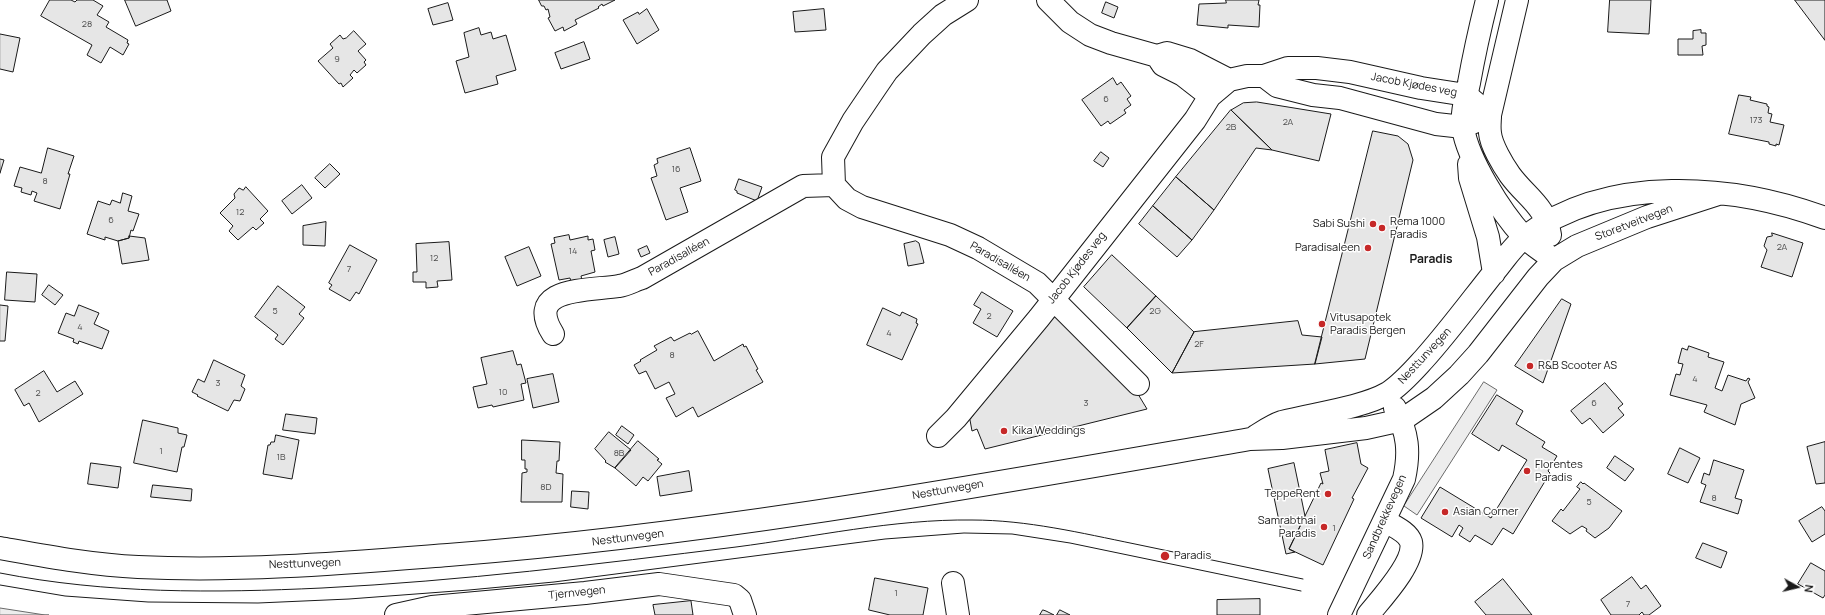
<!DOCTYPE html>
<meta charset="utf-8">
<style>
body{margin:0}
#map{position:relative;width:1825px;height:615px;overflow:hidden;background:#fff;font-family:Manrope,sans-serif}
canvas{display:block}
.north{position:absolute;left:1777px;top:567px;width:40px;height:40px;-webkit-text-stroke:3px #fff;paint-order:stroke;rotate:98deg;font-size:11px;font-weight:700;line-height:16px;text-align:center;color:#1a1a1a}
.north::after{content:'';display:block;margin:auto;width:14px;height:18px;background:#1a1a1a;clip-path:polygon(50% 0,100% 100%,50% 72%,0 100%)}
</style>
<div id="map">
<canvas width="1825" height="615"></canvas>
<div class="north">N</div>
</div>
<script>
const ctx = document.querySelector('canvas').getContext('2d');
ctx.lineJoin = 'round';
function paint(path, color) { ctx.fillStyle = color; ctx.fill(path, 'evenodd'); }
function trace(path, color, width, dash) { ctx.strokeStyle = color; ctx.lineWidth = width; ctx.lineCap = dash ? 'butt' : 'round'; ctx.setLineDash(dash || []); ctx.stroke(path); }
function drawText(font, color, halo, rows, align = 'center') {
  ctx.font = font + ' Manrope,sans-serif'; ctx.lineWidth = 3; ctx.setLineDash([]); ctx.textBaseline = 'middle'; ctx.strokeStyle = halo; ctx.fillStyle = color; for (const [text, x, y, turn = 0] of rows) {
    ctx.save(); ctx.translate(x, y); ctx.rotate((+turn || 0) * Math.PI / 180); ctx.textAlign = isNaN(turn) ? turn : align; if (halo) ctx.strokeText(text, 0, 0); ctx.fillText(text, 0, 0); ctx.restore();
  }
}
const built = new Path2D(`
 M1484,382L1497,390L1417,515L1404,506Z
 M0,608L45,615H49H0Z`);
paint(built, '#ededed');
trace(built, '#6a6a6a', 1);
const building = new Path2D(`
 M50,0H71L75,2L77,0H93L103,6L97,15L109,22L106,27L128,40L127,43L129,44L123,55L110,47L101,63L87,55L92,45L41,16Z
 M125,0H167L171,11L136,26Z
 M539,0H615L603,6L602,4L598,7L599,8L575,20L577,24L564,31L563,27L555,31L548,18L550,17L548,9L546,10L544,6H542Z
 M1226,0H1259L1258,5H1260L1259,27L1228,25V28L1197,25L1199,4L1226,3Z
 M1610,0H1651L1649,34L1608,32Z
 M1795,0H1825V40Z
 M1106,2L1118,7L1114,18L1102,13Z
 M448,3L453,20L433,25L428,9Z
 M647,9L659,30L637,44L623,20L638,12L639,14Z
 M824,9L826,30L795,32L793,12Z
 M479,28L481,35L491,32L493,39L506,35L516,70L496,76L498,84L465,93L456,61L469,57L464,33Z
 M1701,30V33H1706V45L1702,46L1703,55H1678V39H1693V31Z
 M354,31L366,44L358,51L366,60L364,62L366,65L357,73L354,70L350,75L353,78L343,87L341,83L339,84L318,61L333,48L330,44L340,35L343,39L346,38Z
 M0,34L20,38L13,72L0,69Z
 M584,42L590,59L561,69L555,53Z
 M1113,78L1117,85L1121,82L1131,96L1127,99L1131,105L1124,110L1126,113L1110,124L1108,121L1101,126L1082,100Z
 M1739,95L1751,97L1750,100L1767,104V106L1769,107L1768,113L1772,114L1770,122L1784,125L1779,145L1776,144V146L1769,144V142L1729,134Z
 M1257,102L1331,114L1319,161L1272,150L1231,110L1243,103Z
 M1231,110L1272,150L1256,148L1214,210L1176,177Z
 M1373,131L1398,136L1408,144L1413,160L1365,359L1315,364Z
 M48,148L74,156L68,174H70L60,209L34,201L37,193L32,191L31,195L21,192L22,188L14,186L20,167L41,173Z
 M690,148L701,181L680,188L688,212L666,220L651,178L657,176L654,165L658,163L657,159Z
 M1101,152L1109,158L1103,167L1094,161Z
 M0,159L4,160L0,173Z
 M330,164L340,174L325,188L315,178Z
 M1176,177L1214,210L1192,240L1153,206Z
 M739,179L762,187L757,201L737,193V191L735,190Z
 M302,185L312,198L292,214L282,201Z
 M246,187L268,211L260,219L264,223L256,230L253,227L238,240L229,231L233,226L220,213L235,198L234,194L239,188L243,190Z
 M123,193L132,196L128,211L139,214L133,231L131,230L129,238L118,241L105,237V240L87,234L98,201L110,205L112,200L120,203Z
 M1153,206L1192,240L1177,257L1139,224Z
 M326,222L325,246L303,245V226Z
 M1772,233L1803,243L1792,277L1761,267L1767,250L1764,246L1767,237L1772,236Z
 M569,235L570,240L588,236V240L593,239L595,250L591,251L595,272L581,276L582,280L571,282L570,278L559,280L551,244L555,243L554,238Z
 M129,236L145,238L149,260L122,264L118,241L129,238Z
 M615,237L619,254L608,257L604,240Z
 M916,241L919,243L924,263L908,266L904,244Z
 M449,242L452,280L437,281L438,287L426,288V282H413V272H417L416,244Z
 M350,245L377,260L359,294L356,292L350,301L329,289L332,285L329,283Z
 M647,246L650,253L641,257L638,250Z
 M529,247L541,276L517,286L505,257Z
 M1112,255L1156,296L1127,328L1084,287Z
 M7,272L37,274L35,302L5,300Z
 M49,285L63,295L55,305L42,295Z
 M278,286L305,307L299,314L304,318L283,345L275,339L278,335L255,317Z
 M982,292L1013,311L997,337L973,323L981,309L974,305Z
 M1156,296L1194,332L1172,373L1127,328Z
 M1562,299L1571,304L1543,383L1515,366Z
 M1053,304L1124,371L1147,409L985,449L977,429L972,431L970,420Z
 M0,305L8,306L5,341H0Z
 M79,305L99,313L94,324L109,331L102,349L79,341L78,344L73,342L74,339L58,333L66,313L74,316Z
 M883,308L900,316L902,312L917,319L916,323L918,324L902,360L867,345Z
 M1298,321L1302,335L1322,337L1315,364L1172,373L1194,332Z
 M698,331L714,361L743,344L744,347L746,346L758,369L756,370L763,382L698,417L693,407L676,417L666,398L675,394L669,382L655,389L646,371L639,374L634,365L641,361L640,360L657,350L654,346L671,337L674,341L690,333L691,334Z
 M1689,346L1709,353L1708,357L1724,362L1715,388L1722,391L1728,375L1746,381L1748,378L1750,379L1748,382L1755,398L1741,404L1735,425L1704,412L1707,405L1670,395L1676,374L1680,375L1683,364L1678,363L1682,348L1687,350Z
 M513,351L517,365L521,364L526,383L521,384L524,400L493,407L492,405L478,408L473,387L487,384L481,358Z
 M214,360L245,375L241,386L245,389L240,401L234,400L228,411L197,396L198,395L192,392L198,379L204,382Z
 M44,371L57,392L75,381L83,394L39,422L29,403L24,406L15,390Z
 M553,374L559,402L533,408L527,379Z
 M1605,383L1623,404L1618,408L1624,415L1603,433L1590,418L1582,424L1571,411Z
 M1497,395L1523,411L1516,424L1545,442L1542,447L1557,456L1548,471L1550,473L1513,534L1503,528L1492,545L1475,535L1470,542L1459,535L1463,528L1459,525L1452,537L1421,518L1440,487L1491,518L1527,460L1502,445L1499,451L1472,434Z
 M286,414L317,418L315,434L283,430Z
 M143,420L178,428V433L187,435L184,447H182L177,472L134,463Z
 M622,426L634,435L628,444L616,435Z
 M609,432L631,450L615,468L605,462L606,461L595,449Z
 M276,435L299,440L292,479L263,474L268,445H270L271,442H274Z
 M522,440L560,442L559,461H557L556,473L563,474L562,502H521L522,473L527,472V469H525V460H522Z
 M638,441L659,459L657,460L662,464L648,481L643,477L636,486L615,468Z
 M1825,442V483L1816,484L1807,447Z
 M1357,443L1361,464L1368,468L1352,498L1354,499L1323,565L1289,549L1321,483L1323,484L1320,473L1329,471L1325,450Z
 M1680,448L1700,458L1688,483L1668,474Z
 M1615,456L1634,469L1625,481L1607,468Z
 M1714,460L1744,470L1735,498L1742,500L1738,514L1700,502L1706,485L1701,483L1704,473L1709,475Z
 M91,463L121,467L118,488L88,484Z
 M1294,463L1305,516L1289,549L1295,552L1286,554L1268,469Z
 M689,471L692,491L660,496L657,477Z
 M1581,482L1583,484L1584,483L1622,511L1609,528L1595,538L1586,531L1587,529L1582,526L1570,534L1552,521L1561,509L1563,511L1580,489L1577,487Z
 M153,485L192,489L191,501L151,497Z
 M572,491L589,492L588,509L571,507Z
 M1822,507L1825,511V534L1812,542L1799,521Z
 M1703,543L1727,552L1721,568L1696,558Z
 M1811,563L1825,571V595L1823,598L1798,584Z
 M1632,577L1641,589L1646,585L1661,606L1649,615H1644L1642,612L1639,615H1611L1601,600Z
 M875,578L928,588L923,615H890L869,610Z
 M1503,579L1532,615H1486L1475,602Z
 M1260,599V615H1217V600Z
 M691,601L693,615H655L653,605Z
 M1043,610L1046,611L1054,615H1040Z
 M1060,610L1070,615H1057Z`);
paint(building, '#e6e6e6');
trace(building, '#1a1a1a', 1);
const minor = new Path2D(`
 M967,0L943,15L922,34L887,71L876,87L853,121L833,157L834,185L847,199L862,207L950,235L978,248L1037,283L1138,384
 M1048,0L1070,22L1090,35L1111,43L1157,56L1167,53L1190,60L1229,80
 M1157,56L1163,65L1183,75L1210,96
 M553,334C523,286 590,291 619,286C627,285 635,280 642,278L803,186L834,185
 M938,436L956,418L1039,318L1195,120L1210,96L1229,80L1247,76H1264L1288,68H1317L1350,72L1421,88L1466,95L1490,115L1463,127L1436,124L1340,98L1313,95L1277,86L1264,76
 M953,583L958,615
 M396,615L432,607L585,593L659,584L734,595L740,600L745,615
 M1368,615C1380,600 1416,562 1411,542C1408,532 1393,526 1385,521`);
const major = new Path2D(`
 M1487,0C1480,28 1474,55 1469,83C1466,97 1461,114 1463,128C1468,160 1501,212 1523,236C1532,245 1544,252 1554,260
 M1517,0L1490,115C1490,121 1489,127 1490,133C1491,145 1503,165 1510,175C1526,197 1546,206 1550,235
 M1469,164L1470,178L1488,237L1494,273
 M1256,436C1264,431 1273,425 1282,422C1312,414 1362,408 1388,393C1402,384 1413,371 1424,359C1449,331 1471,301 1495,271C1504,260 1514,245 1526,236C1608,174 1733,184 1825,218
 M0,548C45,556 92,565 138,567C241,572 345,563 448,555C718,534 984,485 1250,439L1282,438L1366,428L1402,420L1434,398L1459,375L1478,354L1538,277L1554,260L1577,246L1647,217L1718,194
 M1339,615L1404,479C1410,452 1408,433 1395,408`);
trace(minor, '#1a1a1a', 24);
trace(major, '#1a1a1a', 24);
trace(minor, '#fff', 22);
trace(major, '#fff', 22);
trace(new Path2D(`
 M0,573C107,594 214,593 322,588C461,581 598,564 736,547C814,537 893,519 972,520C1027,520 1081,533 1135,544C1191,556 1247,567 1303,579
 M0,585L65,596L148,602L258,603L349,599L469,590L554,582L885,539L964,533L1012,534L1070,543L1301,591`), '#1a1a1a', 1);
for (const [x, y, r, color] of [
 [1373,224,4,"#c62828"],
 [1382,228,4,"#c62828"],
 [1368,248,4,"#c62828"],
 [1322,324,4,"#c62828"],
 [1530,366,4,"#c62828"],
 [1004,431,4,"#c62828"],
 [1527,471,4,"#c62828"],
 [1328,494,4,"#c62828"],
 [1445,512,4,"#c62828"],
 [1324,527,4,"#c62828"],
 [1165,556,5,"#c62828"]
]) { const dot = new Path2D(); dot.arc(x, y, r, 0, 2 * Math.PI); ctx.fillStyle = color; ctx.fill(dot); trace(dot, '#fff', 1.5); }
drawText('9px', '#4d4d4d', null, [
 ["28",87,24],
 ["9",337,59],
 ["6",1106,99],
 ["173",1756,120],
 ["2A",1288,122],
 ["2B",1231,127],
 ["16",676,169],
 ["8",45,181],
 ["12",240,212],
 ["6",111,220],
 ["2A",1782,247],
 ["14",573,251],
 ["12",434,258],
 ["7",349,269],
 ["5",275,311],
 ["2G",1155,311],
 ["2",989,316],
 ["4",80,327],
 ["4",889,333],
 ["2F",1199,344],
 ["8",672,355],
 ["4",1695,379],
 ["3",218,383],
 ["10",503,392],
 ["2",38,393],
 ["3",1086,403],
 ["6",1594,403],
 ["1",161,451],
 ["8B",619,453],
 ["1B",281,457],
 ["8D",546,487],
 ["8",1714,498],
 ["5",1589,502],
 ["1",1334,528],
 ["1",896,593],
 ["7",1628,604]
]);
drawText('11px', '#1a1a1a', '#fff', [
 ["Jacob Kjødes veg",1414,85,11],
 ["Storetveitvegen",1634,223,-21],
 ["Paradisalléen",679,257,-29],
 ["Paradisalléen",1000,262,30],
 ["Jacob Kjødes veg",1077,268,-52],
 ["Nesttunvegen",1425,356,-47],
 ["Nesttunvegen",948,490,-10],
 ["Sandbrekkevegen",1385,517,-66],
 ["Nesttunvegen",628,538,-7],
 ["Nesttunvegen",305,564,-2],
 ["Tjernvegen",577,593,-6]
]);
drawText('11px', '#1a1a1a', '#fff', [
 ["Rema 1000",1390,222],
 ["Paradis",1390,235],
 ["Sabi Sushi",1365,224,"right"],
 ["Paradisaleen",1360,248,"right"],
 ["Vitusapotek",1330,318],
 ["Paradis Bergen",1330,331],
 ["R&B Scooter AS",1538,366],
 ["Kika Weddings",1012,431],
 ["Florentes",1535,465],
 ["Paradis",1535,478],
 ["TeppeRent",1320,494,"right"],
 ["Asian Corner",1453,512],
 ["Samrabthai",1316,521,"right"],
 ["Paradis",1316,534,"right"],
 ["Paradis",1174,556]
], 'left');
drawText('bold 12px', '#1a1a1a', '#fff', [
 ["Paradis",1431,260]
]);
</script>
